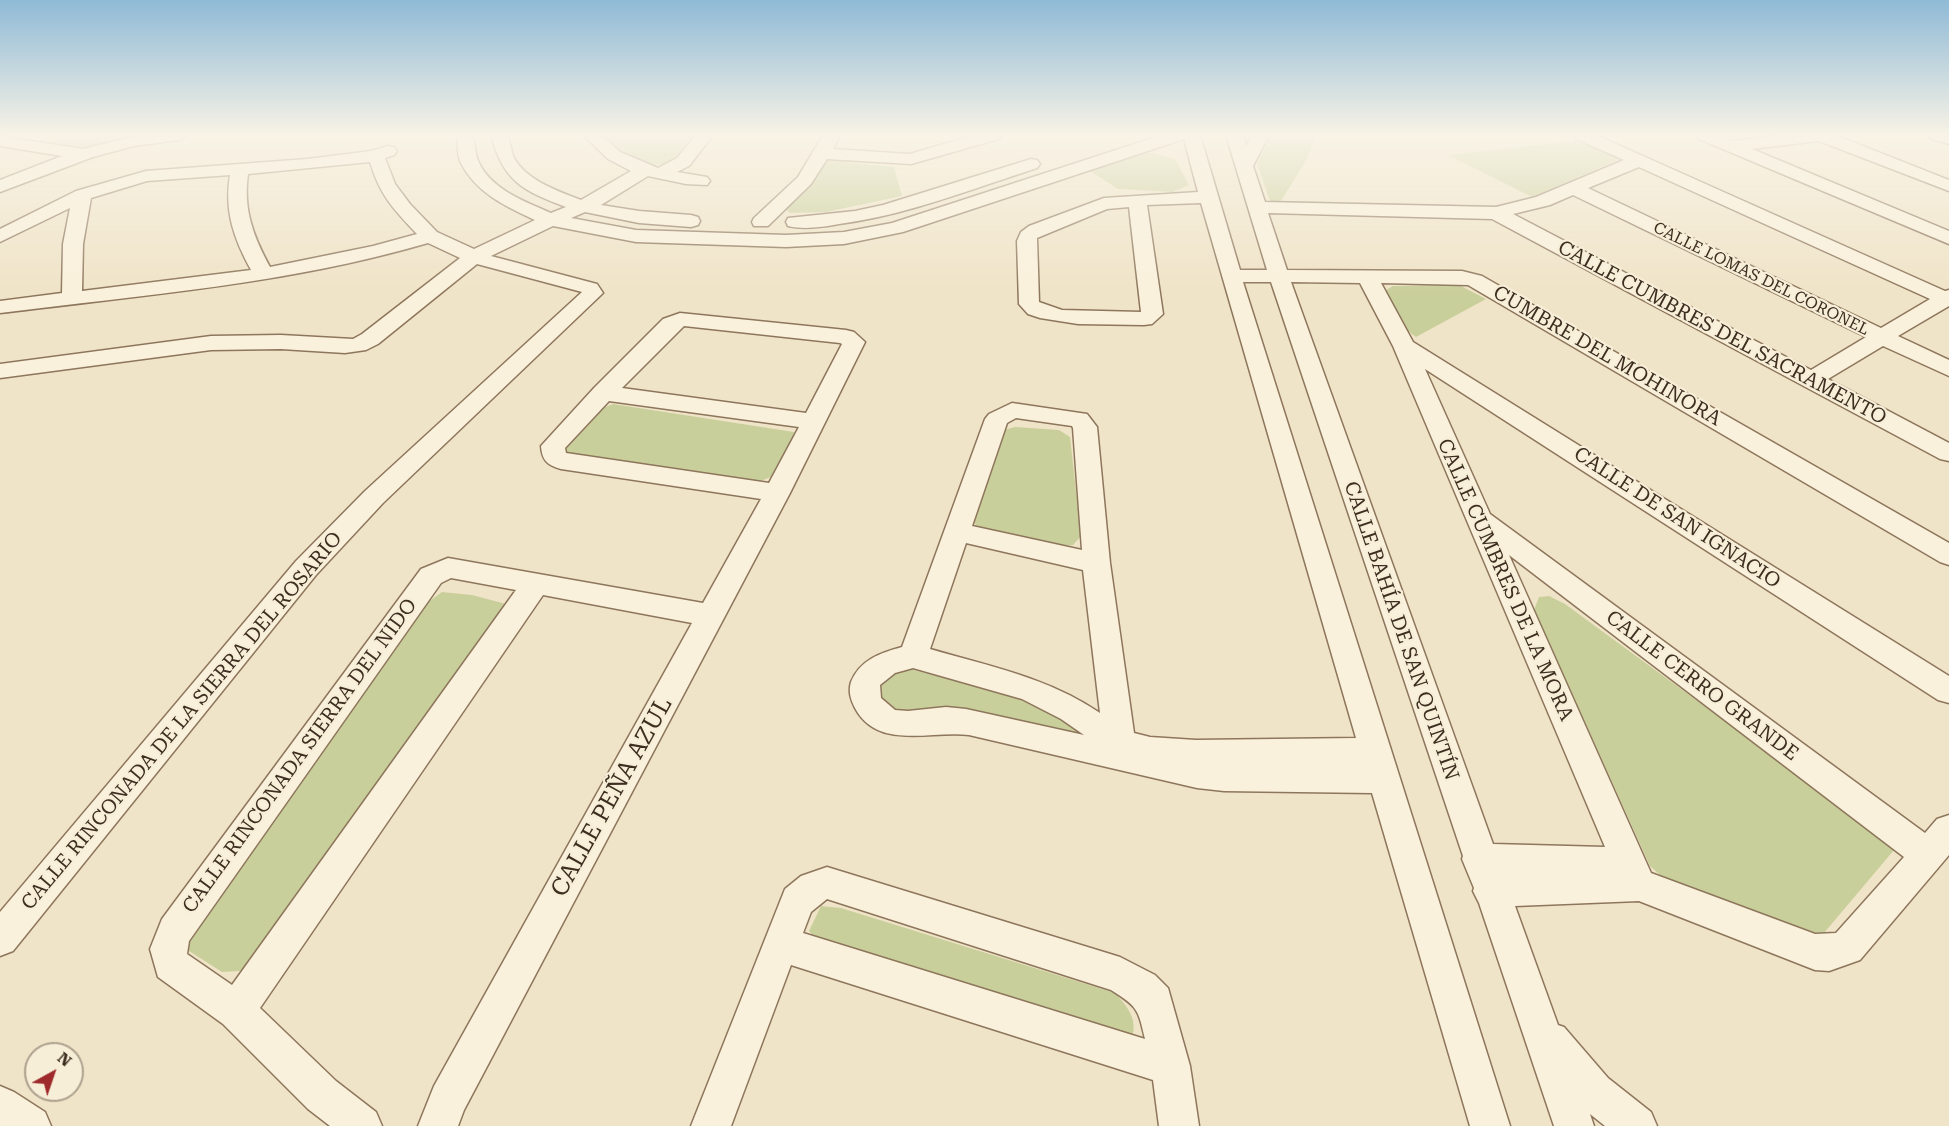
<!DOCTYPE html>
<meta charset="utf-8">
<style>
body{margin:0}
#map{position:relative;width:1949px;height:1126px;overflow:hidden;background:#f0e4c8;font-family:"Roboto Serif",serif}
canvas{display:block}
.north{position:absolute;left:24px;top:1042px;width:60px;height:60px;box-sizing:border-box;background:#f7eed8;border:2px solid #ada18e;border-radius:50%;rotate:40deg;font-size:16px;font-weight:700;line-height:24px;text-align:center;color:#3d2e20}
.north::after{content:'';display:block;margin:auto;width:21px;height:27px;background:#9e2a2b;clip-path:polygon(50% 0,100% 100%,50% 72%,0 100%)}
</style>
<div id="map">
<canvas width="1949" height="1126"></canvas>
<div class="north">N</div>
</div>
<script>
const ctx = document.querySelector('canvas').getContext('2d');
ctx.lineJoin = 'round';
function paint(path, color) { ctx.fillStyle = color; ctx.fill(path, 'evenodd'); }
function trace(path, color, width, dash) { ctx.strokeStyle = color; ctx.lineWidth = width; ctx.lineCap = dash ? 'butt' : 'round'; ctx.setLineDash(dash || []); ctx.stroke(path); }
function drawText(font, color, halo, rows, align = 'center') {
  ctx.font = font + ' "Roboto Serif",serif'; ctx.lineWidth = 4.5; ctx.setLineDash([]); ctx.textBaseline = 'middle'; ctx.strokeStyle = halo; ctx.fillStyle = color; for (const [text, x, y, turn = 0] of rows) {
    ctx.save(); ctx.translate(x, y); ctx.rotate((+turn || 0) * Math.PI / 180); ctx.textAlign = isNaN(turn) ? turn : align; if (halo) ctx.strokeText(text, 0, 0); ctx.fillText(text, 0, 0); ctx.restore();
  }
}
paint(new Path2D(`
 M57,135H158L99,150L57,143Z
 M602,135H693C685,144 677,159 666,163C647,170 614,149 602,135Z
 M1271,135H1316L1307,159L1281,201L1271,204L1257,164Z
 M1581,140L1622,158L1532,197L1448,155Z
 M1152,153L1175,159L1189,185L1173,192L1118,189L1088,170L1137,154Z
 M825,160L894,167L902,196L826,212L790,213L784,208Z
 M1459,285L1486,299L1416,337L1408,331L1386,290L1393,286Z
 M613,404L794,432L792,444L773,476L756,483L574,458L564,451L600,409Z
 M1015,427L1059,430L1070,437L1081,536L1073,545L1057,546L977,527L972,519L1004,430Z
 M442,592L472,595L506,604L258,956L240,971L222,972L189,951L190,933L421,607Z
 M1549,596L1565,604L1882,836L1894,850L1824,933L1798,932L1667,881L1650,866L1534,610L1539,597Z
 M897,666L1014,695L1056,712L1092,740L964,709L933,708L911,716L876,705L875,681Z
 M821,906L841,908L1115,993C1127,1006 1138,1019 1132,1038L819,942L809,931Z`), '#c9cf9b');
const minor = new Path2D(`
 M140,135H187L179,140L134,146L93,157L0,192V180L62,156L0,146V136L83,149Z
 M457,135H473C475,144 475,155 479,163C492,190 526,202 551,213L566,207C523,191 503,181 491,135H508C510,142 511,151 514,158C527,181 558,191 581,200L631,171L608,159L583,135H601L620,152L658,168L677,158L696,135H713L689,166L677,172L707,177L710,181L707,185L686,184L648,176L601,205L639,211L691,215L698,217L700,221L698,225L691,227L639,223L585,212L571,218L636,230L786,235L844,232L892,223L1162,135H1200L1240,270H1267L1226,135H1243L1246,146L1252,135H1269L1253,166L1265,202L1496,207L1536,197L1624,160L1576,139L1574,135H1596L1945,291L1949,290V306L1898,336L1949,360V376L1883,346L1828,379L1949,443V461L1940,459L1492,219L1268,213L1287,270L1462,271L1482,276L1949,543V565L1940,562L1468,285L1381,283L1413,342L1949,676V703L1938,700L1425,369L1490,514L1925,833L1937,819L1949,815V855L1860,960L1829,971L1815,970L1639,901L1515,906L1558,1025L1564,1027L1608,1078L1651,1112L1657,1126H1605L1590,1114L1594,1126H1554L1479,903L1473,891L1474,888L1462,859L1463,856L1271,282H1243L1510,1126H1470L1372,793L1224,791L1197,788L969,735C931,730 878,751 855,708C851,700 848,692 851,682C860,660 880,653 902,647L985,419L989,414L1012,403L1087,414L1097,427L1110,563L1134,733L1150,737L1196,740L1356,738L1201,203L1147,205L1163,314L1152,324L1144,325L1078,324L1040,318L1028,314L1019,304L1017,241L1021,232L1029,226L1104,198L1198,192L1184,139L903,232L844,244L786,247L636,242L553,226L491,256L597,284L603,293L383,503L316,575L13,951L0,956V912L296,561L365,491L582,292L477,264L378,344L366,350L345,353L281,349L211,350L0,378V364L211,336L281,335L353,339L362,334L460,258L428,243C288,284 144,295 0,313V301L62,293L63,244L70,208L0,242V229L76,191L146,171L307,159L371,151L388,146L394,147L397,151L394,155L385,158L395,184L410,204L437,232L474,249L535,220C507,207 476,193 461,163C457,156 458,144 457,135ZM370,162C380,195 393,209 417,234L373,246L270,267C253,236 243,209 248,174ZM1639,167L1930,299L1881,328L1588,188ZM230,175C224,211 234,239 251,270L82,291L83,244L91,198L147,181ZM1573,195L1866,337L1811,370L1513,214L1550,205ZM1129,207L1141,312L1062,310L1039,302L1037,238L1107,209ZM1291,282L1360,283L1393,346L1605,847L1493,844ZM1016,418L1072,426L1073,428L1082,550L972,526L1007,423ZM966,543L1083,570L1100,713C1049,678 989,666 930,649ZM1509,555L1904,857L1836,933L1815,934L1651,873ZM913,668L1022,699L1061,719L1084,735L966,709L946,707L908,711L895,710L881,698L880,685L895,673Z
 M823,135H840L833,149L910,154L974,135H1001L999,139L911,164L827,159L811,184L768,226H754L752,222L754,218L798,177Z
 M1697,135H1720L1733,141L1781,135H1835L1949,180V191L1819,141L1752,149L1949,231V244L1699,139Z
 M1929,135H1949V144L1931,139Z
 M1031,159L1037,160L1040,164L1037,168C972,189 907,215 839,224C823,227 804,230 788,226L786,222L788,218L855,211L883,205Z
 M680,313L846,330L854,332L865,342L790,493L464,1110L458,1126H418L434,1086L692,623L543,595L260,1008L336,1081L376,1112L382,1126H330L308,1109L223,1024L158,977L150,949L162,919L421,569L448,558L703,603L761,499L561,469C547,465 542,460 541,446L594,388L663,319ZM684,326L840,343L842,344L806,413L622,388ZM609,401L799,427L769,483L566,453L565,448ZM451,578L516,590L232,985L187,954L189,941L441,583Z
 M827,867L1120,957L1155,975L1168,988L1190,1066L1199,1126H1159L1153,1080L791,965L731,1126H691L785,889L801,876ZM827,899L1111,990C1138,1007 1138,1009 1145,1039L803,933L811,912Z
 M0,1086L14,1092L45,1112L51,1126H0Z`);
trace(minor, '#8d765c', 3);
paint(minor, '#faf1dc');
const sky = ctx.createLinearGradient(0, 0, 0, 293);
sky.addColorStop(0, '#8fbad6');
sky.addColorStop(0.46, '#f8f3e6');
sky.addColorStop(1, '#f8f3e600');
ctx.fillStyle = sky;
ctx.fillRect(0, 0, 1949, 293);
drawText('16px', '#3d2e20', '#f7eed8', [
 ["CALLE LOMAS DEL CORONEL",1761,279,26]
]);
drawText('20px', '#3d2e20', '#f7eed8', [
 ["CALLE CUMBRES DEL SACRAMENTO",1722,333,28],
 ["CUMBRE DEL MOHINORA",1607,356,30],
 ["CALLE DE SAN IGNACIO",1677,518,33],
 ["CALLE CUMBRES DE LA MORA",1505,580,66],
 ["CALLE BAHÍA DE SAN QUINTÍN",1401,631,71],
 ["CALLE CERRO GRANDE",1702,686,37],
 ["CALLE RINCONADA DE LA SIERRA DEL ROSARIO",182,721,-50],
 ["CALLE RINCONADA SIERRA DEL NIDO",300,756,-54]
]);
drawText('24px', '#3d2e20', '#f7eed8', [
 ["CALLE PEÑA AZUL",612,797,-61]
]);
</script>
